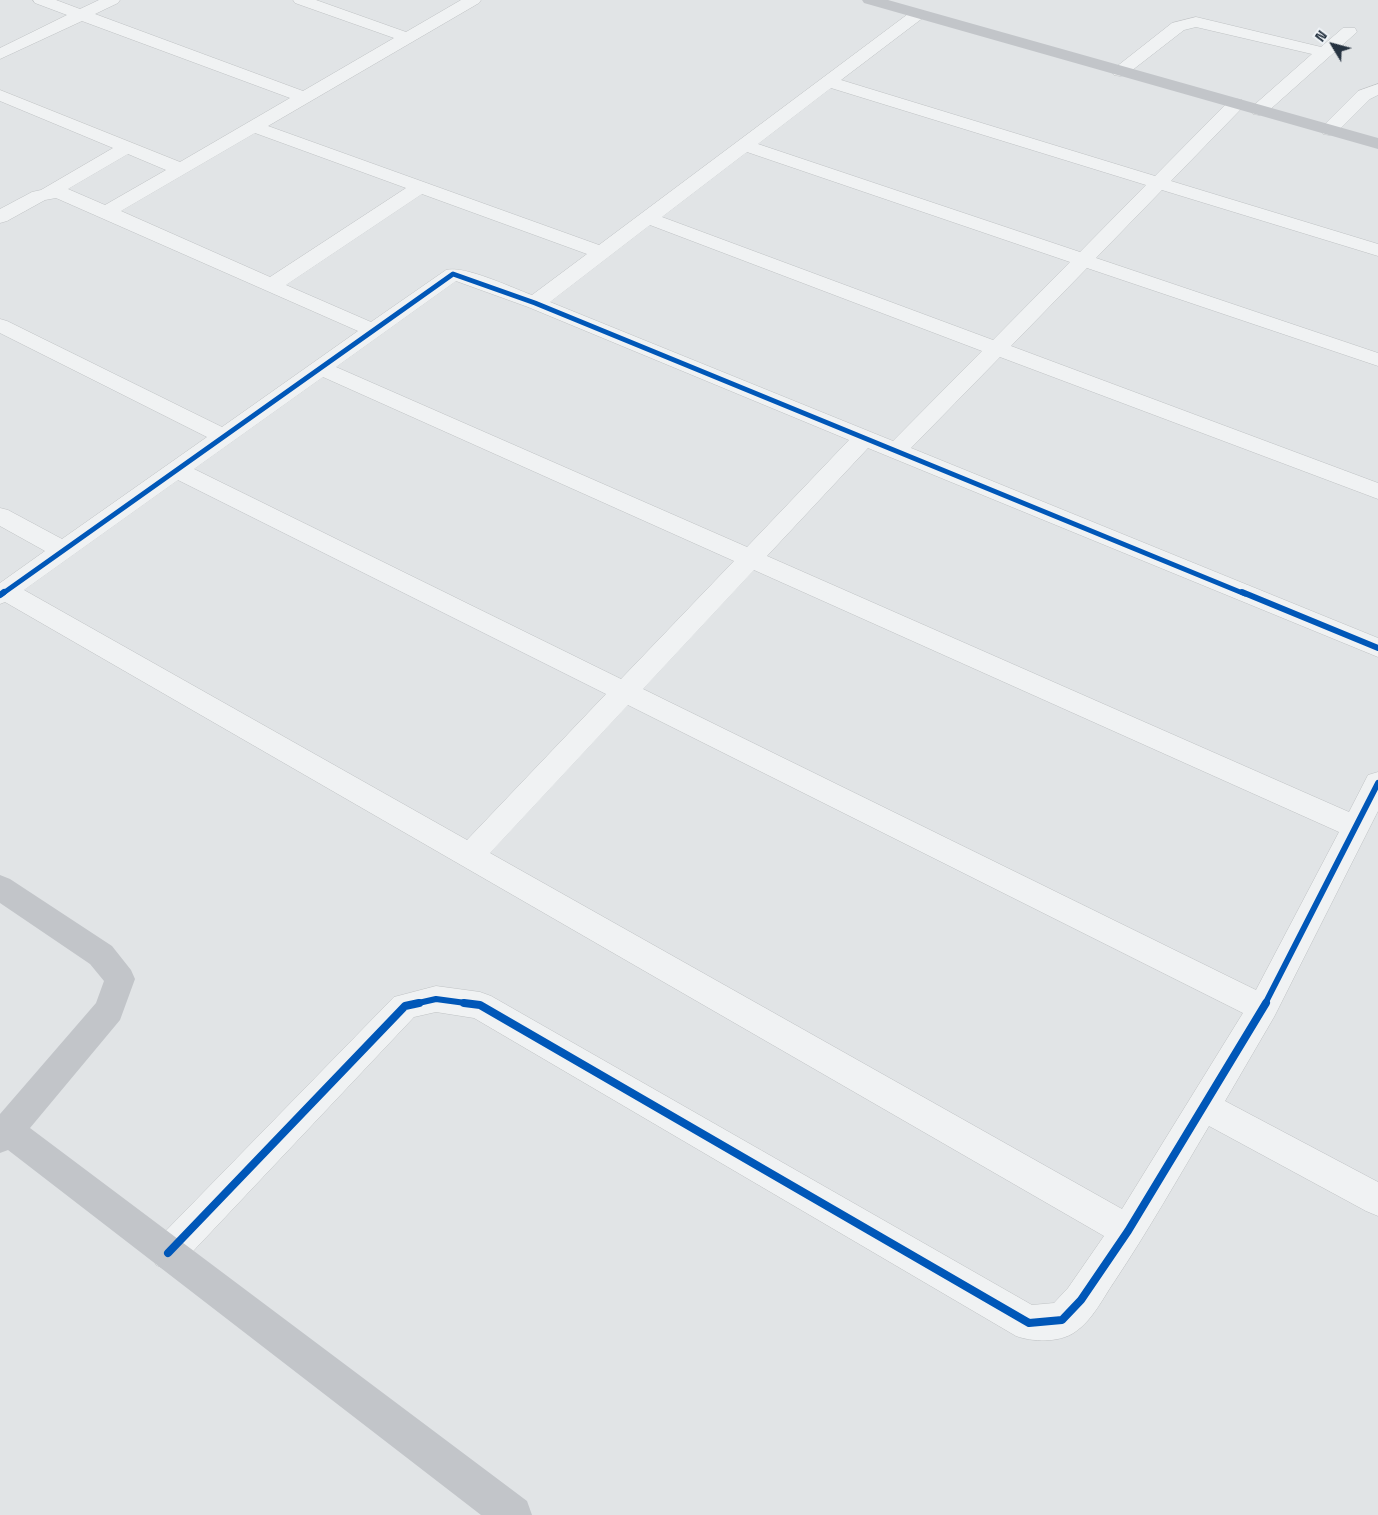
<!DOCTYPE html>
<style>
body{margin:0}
#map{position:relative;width:1378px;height:1515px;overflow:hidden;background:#e1e4e6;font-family:"Space Grotesk",sans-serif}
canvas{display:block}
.north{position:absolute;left:1308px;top:20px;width:50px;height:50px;-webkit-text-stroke:4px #eef2f6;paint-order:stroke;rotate:307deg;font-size:14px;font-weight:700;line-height:20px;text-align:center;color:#263341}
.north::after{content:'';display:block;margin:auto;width:18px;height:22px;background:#263341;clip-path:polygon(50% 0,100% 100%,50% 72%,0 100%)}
</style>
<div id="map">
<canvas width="1378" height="1515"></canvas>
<div class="north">N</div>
</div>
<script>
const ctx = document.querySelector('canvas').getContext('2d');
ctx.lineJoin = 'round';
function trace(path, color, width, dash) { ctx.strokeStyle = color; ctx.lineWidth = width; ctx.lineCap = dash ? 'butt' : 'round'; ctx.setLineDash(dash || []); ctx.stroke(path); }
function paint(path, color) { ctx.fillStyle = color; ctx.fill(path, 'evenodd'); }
const street = new Path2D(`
 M33,0H56L80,9L99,0H120L118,3L95,14L303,91L394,38L295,3L293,0H316L406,32L461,0H481L479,3L268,126L599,245L912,11H924L926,14L924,17L841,80L1155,176L1230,100L1236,99L1242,100L1245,104L1242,108L1171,181L1378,244V256L1162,190L1096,258L1378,353V366L1087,268L1011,346L1378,483V499L1000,357L911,448L1378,638V657L868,448L767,556L1349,812L1368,775L1378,772V811L1274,1017L1225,1101L1378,1182V1216L1366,1211L1209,1126C1178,1178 1148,1231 1114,1282C1103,1298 1092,1321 1075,1332C1060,1343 1032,1342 1016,1336L474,1018L436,1012L414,1017L180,1265L168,1270L156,1265L151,1253L156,1241L394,997L436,986L480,992L491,996L1032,1305L1054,1303L1068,1288L1104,1236L5,602L0,604V583L45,551L0,526V508L8,510L62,539L207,437L0,333V319L7,321L222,427L358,331L56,198L45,200L7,221L0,223V209L32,192L41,190L113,148L0,101V90L180,162L290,98L82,21L0,59V48L67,15L35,3ZM831,88L1146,185L1080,252L758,144ZM255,133L406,188L270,277L121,211ZM747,152L1070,262L993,340L662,217ZM128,154L166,170L105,205L68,189ZM422,194L587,254L532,295C512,288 465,265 446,270L371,322L286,285ZM650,225L982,351L893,441L550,302ZM456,281L528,307L849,440L747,547L336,367ZM323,377L734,561L621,679L194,469ZM178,480L606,694L467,840L24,590ZM754,570L1339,832L1256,990L643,689ZM628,705L1243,1013L1122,1209L490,853Z
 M1196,17L1321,47L1343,28H1355L1357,32L1265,114L1259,115L1253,114L1250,110L1253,106L1312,54L1196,27L1184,30L1126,75L1120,76L1114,75L1111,71L1172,23Z
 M1378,84V95L1370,99L1335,134L1329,135L1323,134L1320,130L1323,126L1358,91Z`);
trace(street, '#bfc2c4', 1);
paint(street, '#f0f2f3');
paint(new Path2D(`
 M862,0H888L1378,138V149L864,3Z
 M0,875L10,879L112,946L131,970L135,979L120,1020L30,1128L527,1501L532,1515H481L8,1150L0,1153V1114L96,1003L104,981L90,964L0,903Z`), '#c2c5c9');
trace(new Path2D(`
 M2,594L453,274L535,303L1245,594`), '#0057b8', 5);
trace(new Path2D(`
 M1242,592L1378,648
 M0,595L4,592
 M414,1004L436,999L473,1004
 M1265,1004L1378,783`), '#0057b8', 6);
trace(new Path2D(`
 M464,1003L480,1005L1029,1323L1062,1320L1081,1300L1128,1231L1266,1003
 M168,1253L405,1006L419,1003`), '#0057b8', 8);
</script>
